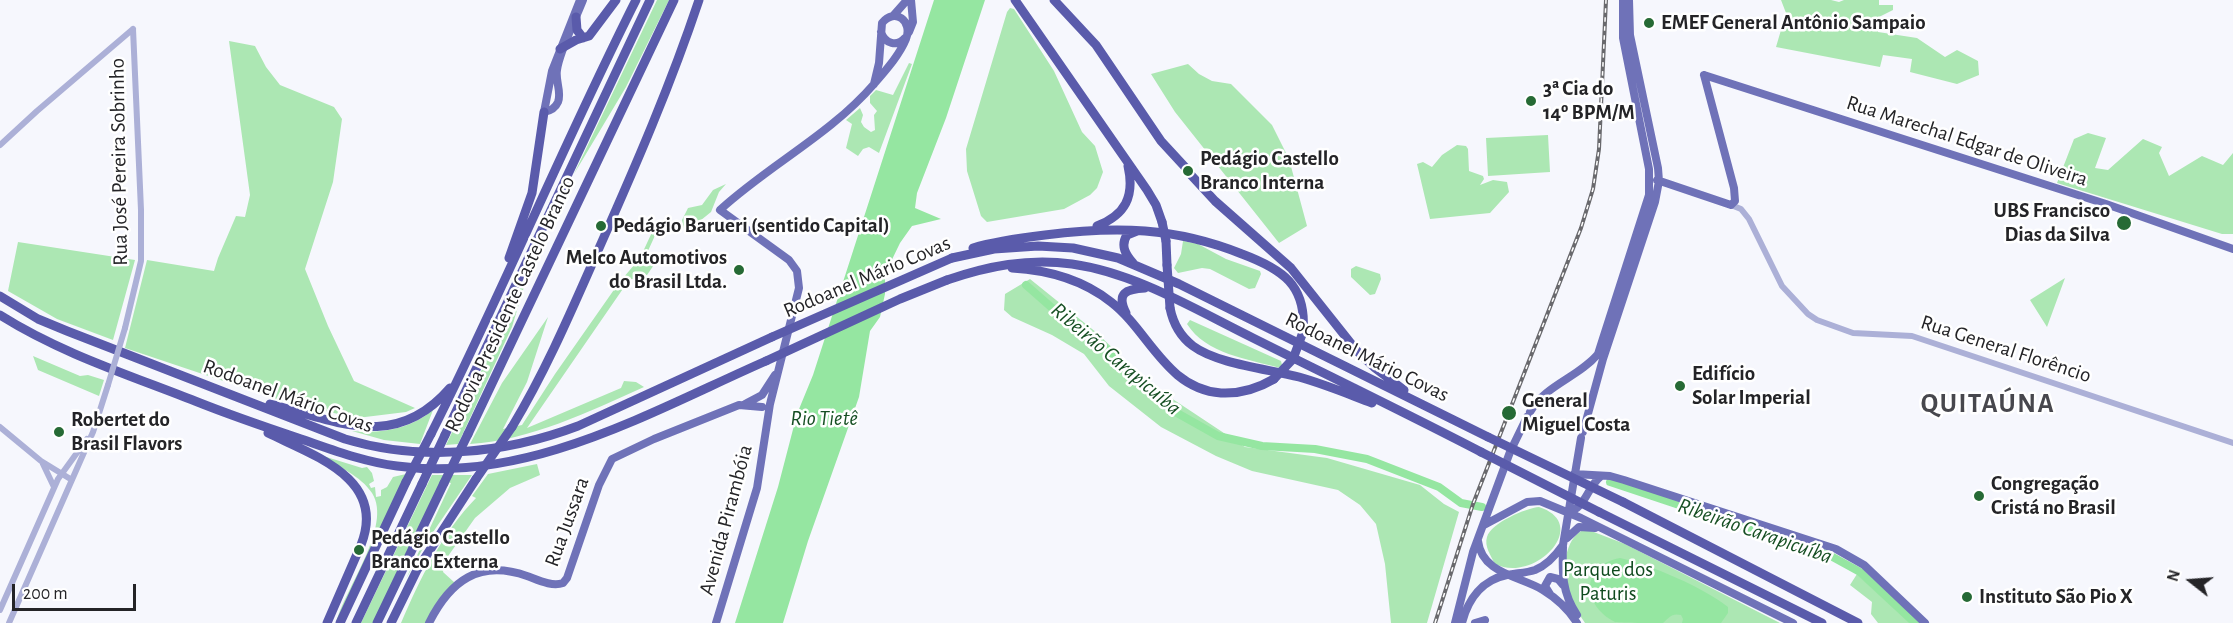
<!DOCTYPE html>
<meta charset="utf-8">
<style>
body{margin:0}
#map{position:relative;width:2233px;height:623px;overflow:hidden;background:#f6f7fd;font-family:"Alegreya Sans",sans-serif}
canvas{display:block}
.north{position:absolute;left:2161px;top:551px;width:60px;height:60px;-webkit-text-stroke:4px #fff;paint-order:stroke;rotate:287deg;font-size:16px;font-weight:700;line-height:24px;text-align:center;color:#242427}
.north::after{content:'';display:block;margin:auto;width:21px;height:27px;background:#242427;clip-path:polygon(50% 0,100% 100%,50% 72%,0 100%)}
.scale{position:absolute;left:12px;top:584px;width:124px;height:27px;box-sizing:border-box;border:3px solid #242427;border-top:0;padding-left:8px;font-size:18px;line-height:21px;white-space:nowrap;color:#242427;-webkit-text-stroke:4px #fff;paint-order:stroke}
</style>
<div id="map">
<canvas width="2233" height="623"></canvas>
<div class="north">N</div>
<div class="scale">200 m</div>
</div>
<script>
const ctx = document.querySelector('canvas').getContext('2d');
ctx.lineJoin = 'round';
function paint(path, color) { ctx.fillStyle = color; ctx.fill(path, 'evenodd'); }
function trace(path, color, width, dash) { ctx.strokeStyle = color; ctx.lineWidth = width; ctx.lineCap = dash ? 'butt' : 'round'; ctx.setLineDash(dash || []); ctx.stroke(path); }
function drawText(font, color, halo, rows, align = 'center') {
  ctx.font = font + ' "Alegreya Sans",sans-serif'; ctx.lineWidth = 5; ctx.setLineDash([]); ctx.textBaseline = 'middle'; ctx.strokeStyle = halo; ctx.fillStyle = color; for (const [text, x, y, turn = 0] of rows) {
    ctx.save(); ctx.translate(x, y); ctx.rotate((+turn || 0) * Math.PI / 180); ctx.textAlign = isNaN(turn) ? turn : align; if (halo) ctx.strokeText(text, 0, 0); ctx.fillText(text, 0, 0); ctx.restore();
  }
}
paint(new Path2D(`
 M657,0H669L626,87L574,174Z
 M1781,0H1831L1839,2L1844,0H1879V5H1893V10L1877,18L1878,32L1917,38L1945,57L1957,50L1978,61L1979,75L1957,84L1910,72L1912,59L1883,55L1880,67L1776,47L1786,13Z
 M1010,8L1014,9L1054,71L1082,132L1095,146L1103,172L1097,188L1090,195L1064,209L987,222L981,216L967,171L966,149L1007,12Z
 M229,41L255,46L266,67L280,85L334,107L342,119L333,182L305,269L328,326L354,381L415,408L406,412L357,418L292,404L125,348L147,260L214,271L218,258L236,216L245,217L250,195Z
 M909,63L912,64L879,153L869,147L863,149L858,156L846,148L852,124L846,120L860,108L863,115L861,122L864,127L871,132L875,130L874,115L877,111L870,103V96L876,90L893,95Z
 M1188,64L1199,74L1212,81L1231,84L1272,125L1289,159L1307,226L1279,243L1175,112L1151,74Z
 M2088,133L2106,138L2095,168L2108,170L2143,139L2162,147L2159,153L2169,176L2202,156L2223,165L2233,153V234H2222L2057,183L2074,139Z
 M1548,135L1550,172L1488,176L1486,138Z
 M1457,145L1466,146L1468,149L1469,171L1483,176L1484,179L1480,185L1493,180L1507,182L1509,192L1490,213L1430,219L1417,164L1423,162L1432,167L1442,155Z
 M726,184L719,192L711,212L685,233L682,220L688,208L702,205L713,190Z
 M654,228L658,229L647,253L658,259L647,275L629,280L527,428L621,388L624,381L636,382L644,387C588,412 531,440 470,444L502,383L548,317L527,382L503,429L522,425L555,374L618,284L640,258Z
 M1183,241L1198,244L1226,259L1260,271L1261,274L1255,288L1249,289L1210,269L1202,268L1178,273L1174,268L1181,254Z
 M18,242L135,260L113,340L57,319L8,291Z
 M1356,266L1380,274L1381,279L1375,294L1370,295L1351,277V269Z
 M529,270L512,327L458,444L446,445Z
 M2065,278L2047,327L2030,300Z
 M1030,279L1097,333L1150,384L1245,447L1327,458L1420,485L1444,504L1459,512L1427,623H1391L1385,564L1376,524L1360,505L1338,490L1252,471L1216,456L1161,427L1109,386L1084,354L1052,335L1012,317L1004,310L1005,294Z
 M1190,320L1281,361L1282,365L1280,368C1248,359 1206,354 1187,324Z
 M33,356L80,376L88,375L104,380L99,396L38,370Z
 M433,410L420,444L384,440L352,431C382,434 410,429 433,410Z
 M320,455L362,468L367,467L372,473L374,481L369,484L371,488L375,487L376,497L381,496V490L387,487L393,477L406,474L336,623C344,590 393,526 372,493C361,476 337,466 320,455Z
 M537,464L540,475L510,488L475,518L446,559L443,572L455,583L426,623H401C420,579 442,533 476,498L472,496L488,474Z
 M432,475H472L427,541L406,579L451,483L441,481L374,623H361Z
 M1539,507C1592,524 1535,584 1495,564C1491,556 1484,546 1487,537C1491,523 1526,508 1539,507Z
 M1586,529L1625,544L1780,623H1585C1578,612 1567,596 1565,584C1563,565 1566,535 1586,529Z
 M1857,574L1911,623H1878L1871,614L1872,602L1850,585Z`), '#ace7b3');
paint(new Path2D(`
 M934,0H985L946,118L917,193L915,208L941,219L912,226L900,243L885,274V294L880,317L870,331L859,397L808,541L783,623H735L778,487L797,414L813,375Z
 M1620,558C1651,565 1703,587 1728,607V613L1721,623H1682L1683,619L1681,615C1671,613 1670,617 1663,623C1652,623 1623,623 1615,622C1582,605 1580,566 1620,558Z`), '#95e6a1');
trace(new Path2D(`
 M1026,285L1051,307L1100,342L1117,362L1177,413L1218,436L1262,446L1315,449L1367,459L1439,487L1461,503L1482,507
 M1610,482L1829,555L1860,572L1915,623`), '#95e6a1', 8);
trace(new Path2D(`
 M0,145L37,111L133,29
 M1731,205L1741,209L1749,219L1782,286L1808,314L1817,320L1853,333L1912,336L2233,443
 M125,328L141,261V210L133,29
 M0,427L41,461L72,480
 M43,464L54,487
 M0,610L58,479L87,439
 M9,623L93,432L108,385`), '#acb0d7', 6);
trace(new Path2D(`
 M580,0L552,71L544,112C550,111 555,109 558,102C562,92 555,81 557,70C559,53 576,18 583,0
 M893,16L907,0
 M881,32C885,44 897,47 905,38
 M909,32L913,22L911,0
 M1704,75L2106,204L2233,249
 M1657,180L1731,205L1735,201L1734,188L1704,75
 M745,404L762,395L775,375
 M1530,412C1545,385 1579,377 1598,354L1649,195V169L1623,38V0
 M1583,432L1603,359L1655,202L1659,181L1658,168L1630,35L1629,0
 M1574,474L1610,476L1624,480L1836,549L1864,565L1925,623
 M1568,512C1586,508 1587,487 1601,476
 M1484,525L1527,502L1540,501L1581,518L1793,623
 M1567,538L1579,527L1595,528
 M1478,541C1482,574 1520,576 1543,590C1556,598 1569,610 1577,623
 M1563,547C1562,573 1562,593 1577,615
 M1550,594L1545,586L1550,577L1558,579L1563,585
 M429,623C450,581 479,559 527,576C538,580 552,587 563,583L567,578L599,485L612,459L654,439L739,405L762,407
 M716,623L757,488L770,404L799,288L797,271L789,260L720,210C769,165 830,135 874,84C885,71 899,56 906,39C913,21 895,7 882,23L879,63L874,84
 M1455,623L1473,552L1510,452L1527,417
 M1462,623C1468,599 1482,580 1507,575C1517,573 1526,573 1535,570C1547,565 1556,555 1563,545L1581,438
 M1475,623L1485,620`), '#6f72b8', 8);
trace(new Path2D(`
 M1015,0L1147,190L1156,205L1162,222
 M1054,0L1096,45L1161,141L1185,167
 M576,17L577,30L583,38
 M560,49L576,40L589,36L616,0
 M1191,175L1215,201L1291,268L1357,351L1375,368L1404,390
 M1097,226C1125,215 1135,197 1128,166
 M1166,241L1167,265
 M973,248C996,241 1020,238 1045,235C1116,226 1175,227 1242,254C1282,269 1307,285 1303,332
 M509,258L532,193L544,112
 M952,258L994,249L1038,246L1073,248L1118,258L1179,284L1488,437
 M1133,263C1126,255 1120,246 1127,235L1137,231
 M1012,268C1048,270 1082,279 1111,302C1149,331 1166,389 1221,393C1241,394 1257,389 1274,379
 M947,280C988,266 1028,258 1072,264C1136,273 1196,310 1253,338C1329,376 1406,413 1481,452
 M0,296L38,319L67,331L345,439C421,462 504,454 578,426L772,337
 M1170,308C1173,323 1181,337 1193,346C1217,364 1269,369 1299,377C1324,384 1348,394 1372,403
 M1126,313C1116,293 1126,289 1145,288
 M0,315C60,353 129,375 195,401C230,415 265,427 301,439C333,450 364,462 397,466C527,484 650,412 766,361
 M270,404C338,422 396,451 450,388
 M512,427C547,369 573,307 600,246C636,165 671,84 699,0
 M268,433C315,456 387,479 361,545
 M431,434C503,291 564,143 636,0
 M468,434L674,0
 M445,435L650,0
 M1623,502L1858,623
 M1599,512L1822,623
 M327,623L357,554
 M340,623L406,482
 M356,623L422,484
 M377,623L444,483
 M391,623L417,570L476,479`), '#5a5bab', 9);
const rail = new Path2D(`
 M1435,623L1473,504L1581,228L1593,189L1599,149L1606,0`);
trace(rail, '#69696d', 4);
trace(rail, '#fff', 1.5, [4.5]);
trace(new Path2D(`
 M108,385L125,328`), '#acb0d7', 6);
trace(new Path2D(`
 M1162,222L1166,241
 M1167,265L1170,308
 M772,337L952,258
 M766,361L900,299L947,280
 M1274,379L1293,359L1303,332
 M1488,437L1623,502
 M1481,452L1599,512
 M476,479L512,427
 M406,482L431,434
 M444,483L468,434
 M422,484L445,435`), '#5a5bab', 9);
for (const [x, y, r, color] of [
 [1649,23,6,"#266a35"],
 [1531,101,6,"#266a35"],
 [1188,171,6,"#266a35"],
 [2124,223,8,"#266a35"],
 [601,226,6,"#266a35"],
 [739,270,6,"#266a35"],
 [1680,386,6,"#266a35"],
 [1509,413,8,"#266a35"],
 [59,432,6,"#266a35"],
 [1979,496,6,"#266a35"],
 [359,550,6,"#266a35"],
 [1967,597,6,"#266a35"]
]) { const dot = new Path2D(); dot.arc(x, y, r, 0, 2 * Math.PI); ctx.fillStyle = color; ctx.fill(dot); trace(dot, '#fff', 2); }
drawText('bold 21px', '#242427', '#fff', [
 ["EMEF General Antônio Sampaio",1661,23],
 ["3ª Cia do",1543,89],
 ["14º BPM/M",1543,113],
 ["Pedágio Castello",1200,159],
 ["Branco Interna",1200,183],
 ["UBS Francisco",2110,211,"right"],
 ["Dias da Silva",2110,235,"right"],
 ["Pedágio Barueri (sentido Capital)",613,226],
 ["Melco Automotivos",727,258,"right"],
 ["do Brasil Ltda.",727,282,"right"],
 ["Edifício",1692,374],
 ["Solar Imperial",1692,398],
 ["General",1522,401],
 ["Miguel Costa",1522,425],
 ["Robertet do",71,420],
 ["Brasil Flavors",71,444],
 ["Congregação",1991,484],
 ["Cristá no Brasil",1991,508],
 ["Pedágio Castello",371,538],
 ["Branco Externa",371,562],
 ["Instituto São Pio X",1979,597]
], 'left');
drawText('21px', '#242427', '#fff', [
 ["Rua Marechal Edgar de Oliveira",1967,141,18],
 ["Rua José Pereira Sobrinho",119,162,-91],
 ["Rodoanel Mário Covas",867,277,-23],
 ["Rodovia Presidente Castelo Branco",510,304,-65],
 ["Rua General Florêncio",2006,349,18],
 ["Rodoanel Mário Covas",1367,357,26],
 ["Rodoanel Mário Covas",288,396,20],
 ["Avenida Pirambóia",726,520,-75],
 ["Rua Jussara",567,522,-70]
]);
drawText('21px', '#0f4a1e', '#fff', [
 ["Parque dos",1608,570],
 ["Paturis",1608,594]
]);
drawText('italic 22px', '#164f23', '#fff', [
 ["Ribeirão Carapicuíba",1116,359,40],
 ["Rio Tietê",824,418],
 ["Ribeirão Carapicuíba",1755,531,19]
]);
ctx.letterSpacing = '1.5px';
drawText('bold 27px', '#47474d', '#fff', [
 ["QUITAÚNA",1988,404]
]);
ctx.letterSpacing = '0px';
</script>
